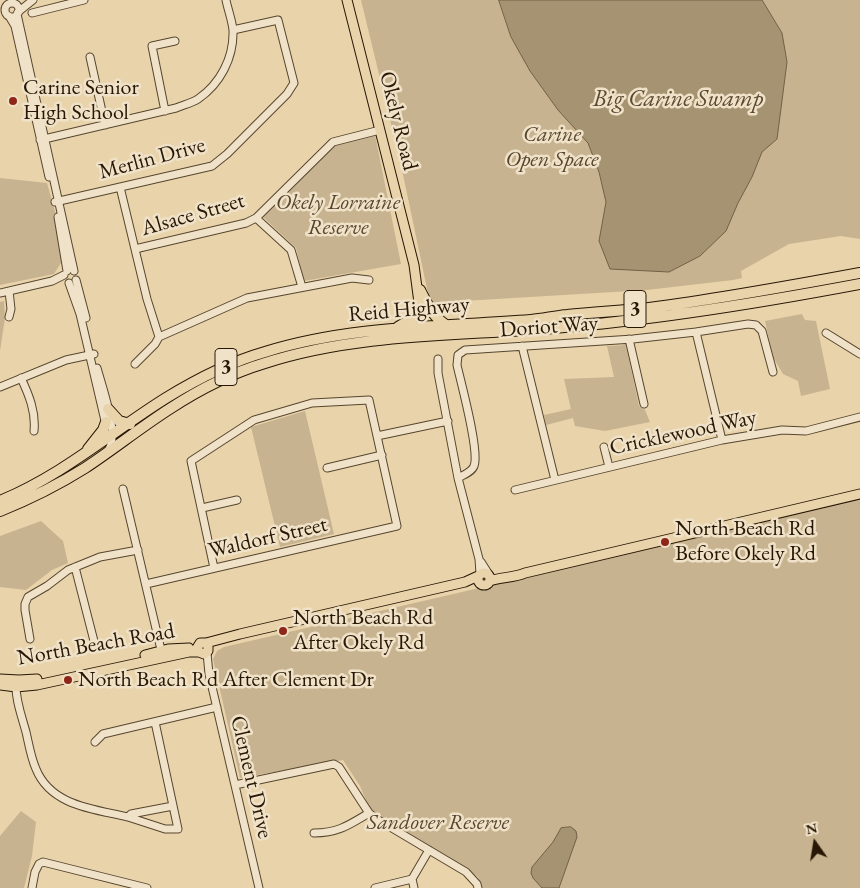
<!DOCTYPE html>
<style>
body{margin:0}
#map{position:relative;width:860px;height:888px;overflow:hidden;background:#e8d3ab;font-family:"EB Garamond",serif}
canvas{display:block}
.north{position:absolute;left:790px;top:818px;width:50px;height:50px;-webkit-text-stroke:4px #f0e2c8;paint-order:stroke;rotate:347deg;font-size:14px;font-weight:700;line-height:20px;text-align:center;color:#271704}
.north::after{content:'';display:block;margin:auto;width:18px;height:22px;background:#271704;clip-path:polygon(50% 0,100% 100%,50% 72%,0 100%)}
</style>
<div id="map">
<canvas width="860" height="888"></canvas>
<div class="north">N</div>
</div>
<script>
const ctx = document.querySelector('canvas').getContext('2d');
ctx.lineJoin = 'round';
function paint(path, color) { ctx.fillStyle = color; ctx.fill(path, 'evenodd'); }
function trace(path, color, width, dash) { ctx.strokeStyle = color; ctx.lineWidth = width; ctx.lineCap = dash ? 'butt' : 'round'; ctx.setLineDash(dash || []); ctx.stroke(path); }
function drawText(font, color, halo, rows, align = 'center') {
  ctx.font = font + ' "EB Garamond",serif'; ctx.lineWidth = 5; ctx.setLineDash([]); ctx.textBaseline = 'middle'; ctx.strokeStyle = halo; ctx.fillStyle = color; for (const [text, x, y, turn = 0] of rows) {
    ctx.save(); ctx.translate(x, y); ctx.rotate((+turn || 0) * Math.PI / 180); ctx.textAlign = isNaN(turn) ? turn : align; if (halo) ctx.strokeText(text, 0, 0); ctx.fillText(text, 0, 0); ctx.restore();
  }
}
paint(new Path2D(`
 M361,0H860V239L841,236L789,244L741,271L742,278L733,280L647,290L430,303L401,165Z
 M375,135L401,264L304,281L296,248L262,216L335,144Z
 M0,178L47,183L56,215L62,261L54,274L0,285Z
 M4,301L5,318L0,351V302Z
 M802,314L805,320L816,321L830,389L801,396L798,381L783,374L773,357L765,321Z
 M626,345L639,406L645,410L650,422L605,431L575,426L573,418L546,425L544,415L571,409L564,379L614,377L607,346Z
 M305,411L334,534L280,547L251,427Z
 M860,500V888H481L478,877L371,812L360,786L343,760L240,778L213,659L217,651L224,647Z
 M41,521L63,541L68,563L52,570L26,590L0,587V536Z
 M21,811L36,822L32,856L24,888H0V836Z`), '#c7b38f');
const water = new Path2D(`
 M499,0H762L782,33L787,62L777,139L762,152L752,177L738,203L726,231L700,256L669,272L610,269L599,241L606,202L599,172L588,143L558,110L530,71L511,37Z
 M571,827L576,831L577,837L559,888H542L533,878L531,873L532,867L553,842L561,828Z`);
paint(water, '#a69372');
trace(water, '#736146', 1);
const minor = new Path2D(`
 M5 10a7 7 0 1 1 14 0a7 7 0 1 1-14 0Z
 M18,12L33,0
 M32,13L84,0
 M17,14L74,271
 M9,16L15,26L49,177
 M90,57L105,125
 M165,111L152,46L175,41
 M40,140L176,108C183,105 192,103 198,99C220,84 234,58 233,30C232,20 228,10 226,0
 M120,187L147,299L159,337
 M55,202L212,166L227,154L287,94L294,83L278,20L233,30
 M58,217L67,271
 M256,218L291,250L302,287
 M135,249L246,223L256,218L333,142L380,130
 M76,280L86,318
 M69,283L80,314L106,425
 M9,291L11,309L9,317
 M0,293L52,281L64,275
 M696,332L748,324L756,325L762,331L773,372
 M826,333L860,354
 M629,339L644,404
 M522,346L555,480
 M438,359V373L458,478L479,559L480,574
 M135,364L155,344L159,337L247,298L352,278L369,280
 M97,368C102,386 119,434 109,449
 M21,378C29,395 36,412 34,431
 M0,387L66,360L94,354
 M377,436L448,421
 M604,447L609,467
 M327,468L382,455
 M458,478C463,475 472,472 474,466C480,452 461,383 457,365L458,355L465,350L633,339L696,332L722,440
 M123,489L162,654
 M515,490L722,440L782,430L806,431L860,417
 M202,508L237,500
 M481,562L488,573
 M75,567L95,645
 M146,584L397,526L369,400L312,403L254,420L191,461L214,568
 M30,639L25,610V604L28,597L47,586L68,570L100,557L138,550
 M207,653L209,674L259,888
 M16,683C15,699 22,717 26,732C29,745 31,758 36,769C51,806 94,809 128,817L131,814L173,806
 M95,742L103,734L217,707
 M235,785L334,764L339,767L369,813L375,818L466,872L477,884L478,888
 M128,817L165,829H178L155,722
 M314,833C338,833 349,825 369,813
 M32,888L35,872L39,864L43,862L147,888
 M375,888L412,879
 M414,888L412,879L429,850`);
const major = new Path2D(`
 M347,0L414,265L423,333
 M478 579a6 6 0 1 1 12 0a6 6 0 1 1-12 0Z
 M490,581C501,577 513,578 525,573L860,494
 M206,643L240,634L465,582L478,576
 M145,655L168,649L189,648
 M0,679L19,680L37,679
 M0,685L16,687L37,685L189,652H199L204,654L208,651V644L205,643H200L197,648L199,652`);
const highway = new Path2D(`
 M420,290C427,304 433,317 446,325
 M398,327L413,318L419,308
 M108,409L119,421L130,424
 M88,449L103,430L106,422
 M0,501C63,475 110,433 166,398C197,379 230,362 265,352C351,325 442,327 531,320C543,319 555,316 567,315C594,312 622,311 649,308C720,299 790,286 860,273
 M0,511C30,499 58,485 85,468C114,449 141,427 171,408C200,389 232,373 265,363C358,333 457,336 554,328C656,320 759,303 860,284`);
trace(minor, '#57462e', 9);
trace(major, '#271704', 11);
trace(highway, '#271704', 12);
trace(minor, '#f0e2c8', 7);
trace(major, '#e8d3ab', 9);
trace(highway, '#e8d3ab', 10);
for (const [x, y, r, color] of [
 [13,101,5,"#8f2418"],
 [665,542,5,"#8f2418"],
 [283,631,5,"#8f2418"],
 [68,680,5,"#8f2418"]
]) { const dot = new Path2D(); dot.arc(x, y, r, 0, 2 * Math.PI); ctx.fillStyle = color; ctx.fill(dot); trace(dot, '#f0e2c8', 2); }
for (const [x, y, w] of [
 [635,309,22],
 [226,367,22]
]) { const box = new Path2D(); box.roundRect(x - w / 2, y - 18.5, w, 37, 4); ctx.fillStyle = '#f0e2c8'; ctx.fill(box); trace(box, '#271704', 1); }
drawText('bold 21px', '#271704', null, [
 ["3",635,309],
 ["3",226,367]
]);
drawText('22px', '#271704', '#f0e2c8', [
 ["Carine Senior",23,88],
 ["High School",23,113],
 ["North Beach Rd",675,529],
 ["Before Okely Rd",675,554],
 ["North Beach Rd",293,618],
 ["After Okely Rd",293,643],
 ["North Beach Rd After Clement Dr",78,680]
], 'left');
drawText('22px', '#271704', '#f0e2c8', [
 ["Okely Road",398,121,76],
 ["Merlin Drive",152,159,-15],
 ["Alsace Street",193,215,-16],
 ["Reid Highway",409,310,-5],
 ["Doriot Way",549,327,-4],
 ["Cricklewood Way",683,433,-12],
 ["Waldorf Street",268,538,-13],
 ["North Beach Road",96,645,-10],
 ["Clement Drive",251,777,77]
]);
drawText('italic 22px', '#57462e', '#f0e2c8', [
 ["Carine",552,135],
 ["Open Space",552,160],
 ["Okely Lorraine",338,203],
 ["Reserve",338,228],
 ["Sandover Reserve",438,823]
]);
drawText('italic 24px', '#5a4930', '#f0e2c8', [
 ["Big Carine Swamp",678,99]
]);
</script>
